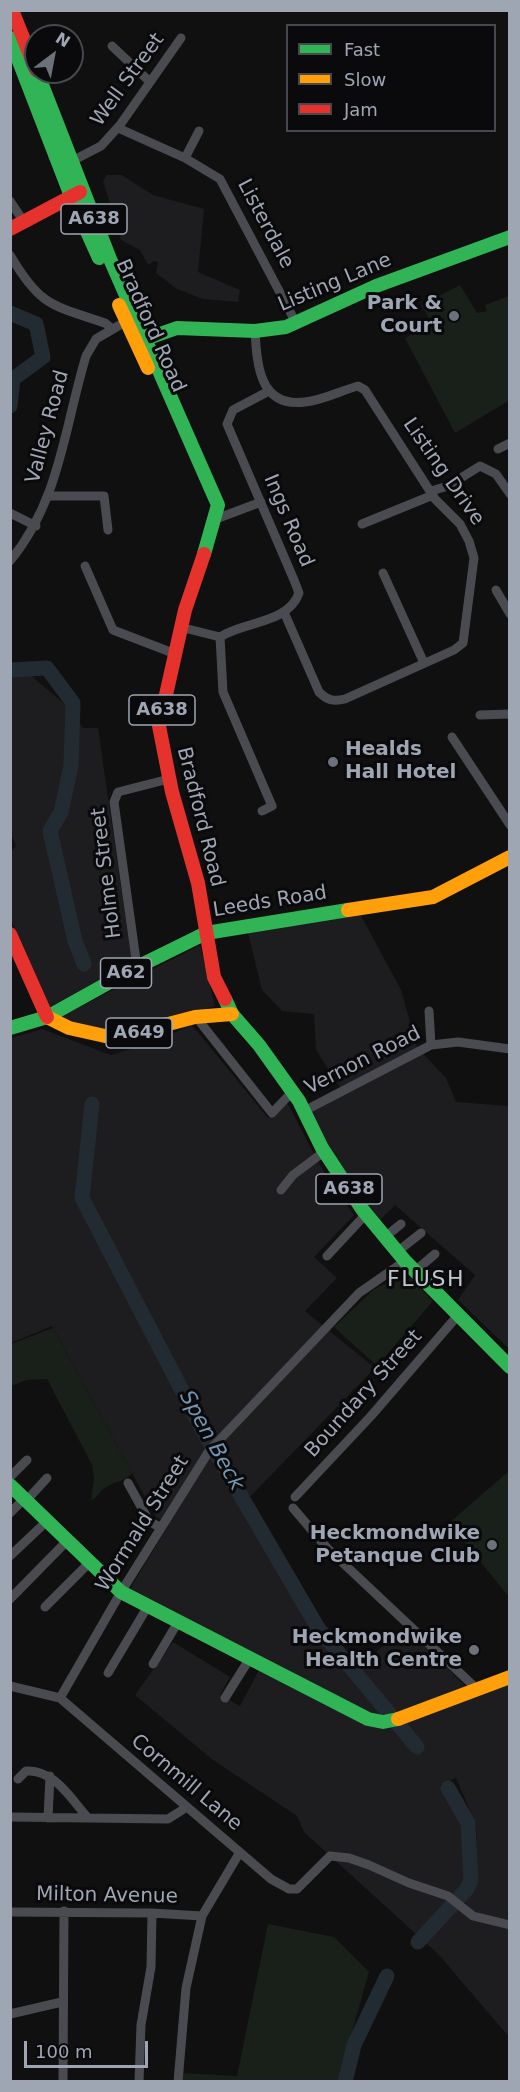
<!DOCTYPE html>
<style>
body{margin:0}
#map{position:relative;width:520px;height:2092px;overflow:hidden;background:#101010;font-family:"DejaVu Sans",sans-serif}
canvas{display:block}
.frame{position:absolute;inset:0;border:12px solid #9fa6b3;pointer-events:none}
.legend{position:absolute;left:286px;top:24px;width:210px;height:108px;box-sizing:border-box;background:#0a0a0c;border:2px solid #46484f;margin:0;padding:8px 10px;list-style:none;font-size:18px;color:#9fa6b3}
.legend li{display:flex;align-items:center;gap:12px;height:30px}
.legend b{width:30px;border:2px solid #46484f}
.north{position:absolute;left:24px;top:24px;width:60px;height:60px;box-sizing:border-box;background:#0a0a0c;border:2px solid #46484f;border-radius:50%;rotate:32deg;font-size:16px;font-weight:700;line-height:24px;text-align:center;color:#9fa6b3}
.north::after{content:'';display:block;margin:auto;width:21px;height:27px;background:#6d727a;clip-path:polygon(50% 0,100% 100%,50% 72%,0 100%)}
.scale{position:absolute;left:24px;top:2041px;width:124px;height:27px;box-sizing:border-box;border:3px solid #9fa6b3;border-top:0;padding-left:8px;font-size:18px;line-height:21px;white-space:nowrap;color:#9fa6b3;-webkit-text-stroke:4px #0a0a0c;paint-order:stroke}
</style>
<div id="map">
<canvas width="520" height="2092"></canvas>
<div class="frame"></div>
<ul class="legend">
<li><b style="height:8px;background:#30b455"></b>Fast</li>
<li><b style="height:8px;background:#ff9f0a"></b>Slow</li>
<li><b style="height:8px;background:#e5322d"></b>Jam</li>
</ul>
<div class="north">N</div>
<div class="scale">100 m</div>
</div>
<script>
const ctx = document.querySelector('canvas').getContext('2d');
ctx.lineJoin = 'round';
function paint(path, color) { ctx.fillStyle = color; ctx.fill(path, 'evenodd'); }
function trace(path, color, width, dash) { ctx.strokeStyle = color; ctx.lineWidth = width; ctx.lineCap = dash ? 'butt' : 'round'; ctx.setLineDash(dash || []); ctx.stroke(path); }
function drawText(font, color, halo, rows, align = 'center') {
  ctx.font = font + ' "DejaVu Sans",sans-serif'; ctx.lineWidth = 6; ctx.setLineDash([]); ctx.textBaseline = 'middle'; ctx.strokeStyle = halo; ctx.fillStyle = color; for (const [text, x, y, turn = 0] of rows) {
    ctx.save(); ctx.translate(x, y); ctx.rotate((+turn || 0) * Math.PI / 180); ctx.textAlign = isNaN(turn) ? turn : align; if (halo) ctx.strokeText(text, 0, 0); ctx.fillText(text, 0, 0); ctx.restore();
  }
}
paint(new Path2D(`
 M107,175H122L153,195L204,209L198,272L240,290L238,302L203,299L177,289L156,273L158,262L154,261L148,265L140,250L121,240L103,181Z
 M28,673L69,708L83,728H98L132,964L50,1007L11,920V852L16,846L10,831L11,675Z
 M357,908L401,990L417,1047L446,1078L456,1102L509,1106V1349L458,1300L475,1275L395,1205L379,1221L345,1177L308,1111L342,1090L316,1050L314,1014L282,1011L262,990L246,925Z
 M200,945L215,1006L160,1022L100,1034L60,1020L66,1014Z
 M192,1025L268,1118L287,1102L321,1167L354,1215L314,1257L337,1278L305,1311L375,1368L241,1506L297,1604L350,1673L406,1627L464,1685L470,1697L509,1683V2037L439,1955L304,1832L297,1816L213,1760L135,1695L173,1642L230,1677L220,1695L240,1706L259,1670L363,1724L383,1729L388,1727L382,1715L364,1710L130,1589L169,1524L156,1517L52,1326L11,1343V1038L42,1029L111,1055L150,1043ZM456,1778L476,1824L478,1882L464,1901L472,1914L450,1897L469,1877L461,1812L440,1785Z`), '#1d1d1f');
paint(new Path2D(`
 M460,285L477,313L487,311L485,305L509,296L510,400L455,433L405,338L432,323L421,305Z
 M404,1275L412,1279L433,1301L377,1366L334,1327L374,1289Z
 M53,1328L132,1473C125,1482 115,1481 106,1487C99,1491 98,1498 91,1500L94,1478L92,1465L47,1379L27,1380L11,1386V1344Z
 M509,1471V1597L449,1523Z
 M268,1924L334,1937L369,1972L338,2081L178,2082L179,2073L237,2076Z`), '#191f19');
trace(new Path2D(`
 M10,313L36,324L43,357L13,379L10,406
 M10,670L47,668L73,703L71,766L61,812L50,831L75,941L84,964
 M92,1104L82,1198L202,1429L318,1628L417,1747
 M418,1942L467,1889L471,1880L468,1823L448,1788
 M345,2082L354,2045L387,1976`), '#232b32', 15);
trace(new Path2D(`
 M112,46L150,82
 M118,128L185,158L220,179L296,323
 M185,158L199,131
 M72,161L101,146L120,125L181,38
 M10,201L24,222
 M10,255C40,306 51,305 105,323L111,328
 M255,331C257,364 259,408 305,402C323,400 340,391 358,386L365,390L435,499L460,524L469,541L474,558L463,643L454,650L345,699C333,702 327,700 319,692L284,612
 M498,449L510,443
 M431,491L448,486L480,466L496,474L510,494
 M49,496H104L108,530
 M10,513L36,526
 M216,519L261,502
 M362,524L433,495
 M10,561C60,500 64,429 86,356L96,339L130,319
 M85,566L113,630L173,653
 M383,573L424,663
 M496,590L510,614
 M180,627L220,637C244,621 288,624 299,593L294,580L227,424L233,410L269,391
 M220,637L223,692L272,806L262,811
 M480,715L510,714
 M452,737L510,825
 M137,967L114,802L118,792L169,779
 M429,1011L431,1045
 M196,1017L272,1113L293,1091
 M304,1111L431,1045L458,1042L510,1049
 M281,1190L293,1175L325,1151
 M385,1237L401,1224
 M397,1252L421,1233
 M327,1256L366,1214
 M415,1271L435,1254
 M10,1477L27,1460
 M128,1483L149,1521L161,1528
 M295,1497L371,1416L459,1314
 M26,1501L47,1478
 M293,1508L327,1548L477,1689
 M10,1513L24,1499
 M10,1556L46,1522
 M10,1599L67,1541
 M45,1607L90,1562
 M153,1664L178,1622
 M108,1673L148,1606
 M10,1686L60,1698L271,1879L289,1889H297L330,1856L349,1858L369,1865L409,1883L448,1896L473,1916L510,1925
 M60,1698L121,1592L209,1451L359,1293L405,1261
 M225,1698L250,1658
 M18,1779L26,1771C54,1769 71,1799 88,1818
 M10,1817L168,1819L187,1807
 M48,1818L50,1776
 M10,1912L152,1913L202,1916
 M10,2014L62,2002
 M63,2082L64,1911
 M139,2082L141,2025L151,1967L152,1913
 M178,2082L186,1988L202,1916L240,1852`), '#4a4b50', 9);
trace(new Path2D(`
 M10,38L71,196L99,258
 M37,72L110,259L218,505L204,554
 M137,342L177,328L255,331L286,327L376,286L510,237
 M225,999L232,1014L259,1045L299,1101L322,1148L362,1209L405,1261L510,1367
 M10,1028L47,1017L137,967L206,933L348,910
 M10,1485L121,1592L368,1719L383,1722L398,1719`), '#30b455', 14);
trace(new Path2D(`
 M119,305L148,368
 M348,910L433,897L510,857
 M47,1017L69,1028L105,1036L138,1032L195,1017L232,1014
 M398,1719L510,1677`), '#ff9f0a', 14);
trace(new Path2D(`
 M12,10L36,70
 M10,229L80,192
 M204,554L185,610L159,726L172,792L198,883L214,977L225,999
 M10,934L47,1017`), '#e5322d', 14);
for (const [x, y, r, color] of [
 [454,316,6,"#6d727a"],
 [333,762,6,"#6d727a"],
 [492,1545,6,"#6d727a"],
 [474,1650,6,"#6d727a"]
]) { const dot = new Path2D(); dot.arc(x, y, r, 0, 2 * Math.PI); ctx.fillStyle = color; ctx.fill(dot); trace(dot, '#0a0a0c', 2); }
for (const [x, y, w] of [
 [94,219,66],
 [162,710,66],
 [126,973,51],
 [139,1033,66],
 [349,1189,66]
]) { const box = new Path2D(); box.roundRect(x - w / 2, y - 15, w, 30, 4.5); ctx.fillStyle = '#0a0a0c'; ctx.fill(box); trace(box, '#9fa6b3', 1.5); }
drawText('bold 18px', '#9fa6b3', null, [
 ["A638",94,219],
 ["A638",162,710],
 ["A62",126,973],
 ["A649",139,1033],
 ["A638",349,1189]
]);
drawText('20px', '#9fa6b3', '#0a0a0c', [
 ["Well Street",128,80,-54],
 ["Listerdale",265,224,62],
 ["Listing Lane",335,283,-23],
 ["Bradford Road",150,326,66],
 ["Valley Road",48,427,-75],
 ["Listing Drive",443,472,55],
 ["Ings Road",288,521,67],
 ["Bradford Road",200,817,76],
 ["Holme Street",107,873,-97],
 ["Leeds Road",270,902,-9],
 ["Vernon Road",363,1061,-27],
 ["Boundary Street",364,1394,-48],
 ["Wormald Street",143,1524,-58],
 ["Cornmill Lane",186,1783,40],
 ["Milton Avenue",107,1896,1]
]);
drawText('bold 20px', '#9fa6b3', '#0a0a0c', [
 ["Park &",442,304],
 ["Court",442,327],
 ["Healds",345,750,"left"],
 ["Hall Hotel",345,773,"left"],
 ["Heckmondwike",480,1534],
 ["Petanque Club",480,1557],
 ["Heckmondwike",462,1638],
 ["Health Centre",462,1661]
], 'right');
drawText('italic 21px', '#7396b1', '#0a0a0c', [
 ["Spen Beck",211,1441,61]
]);
ctx.letterSpacing = '1.5px';
drawText('22px', '#c1c5cf', '#0a0a0c', [
 ["FLUSH",426,1280]
]);
ctx.letterSpacing = '0px';
</script>
